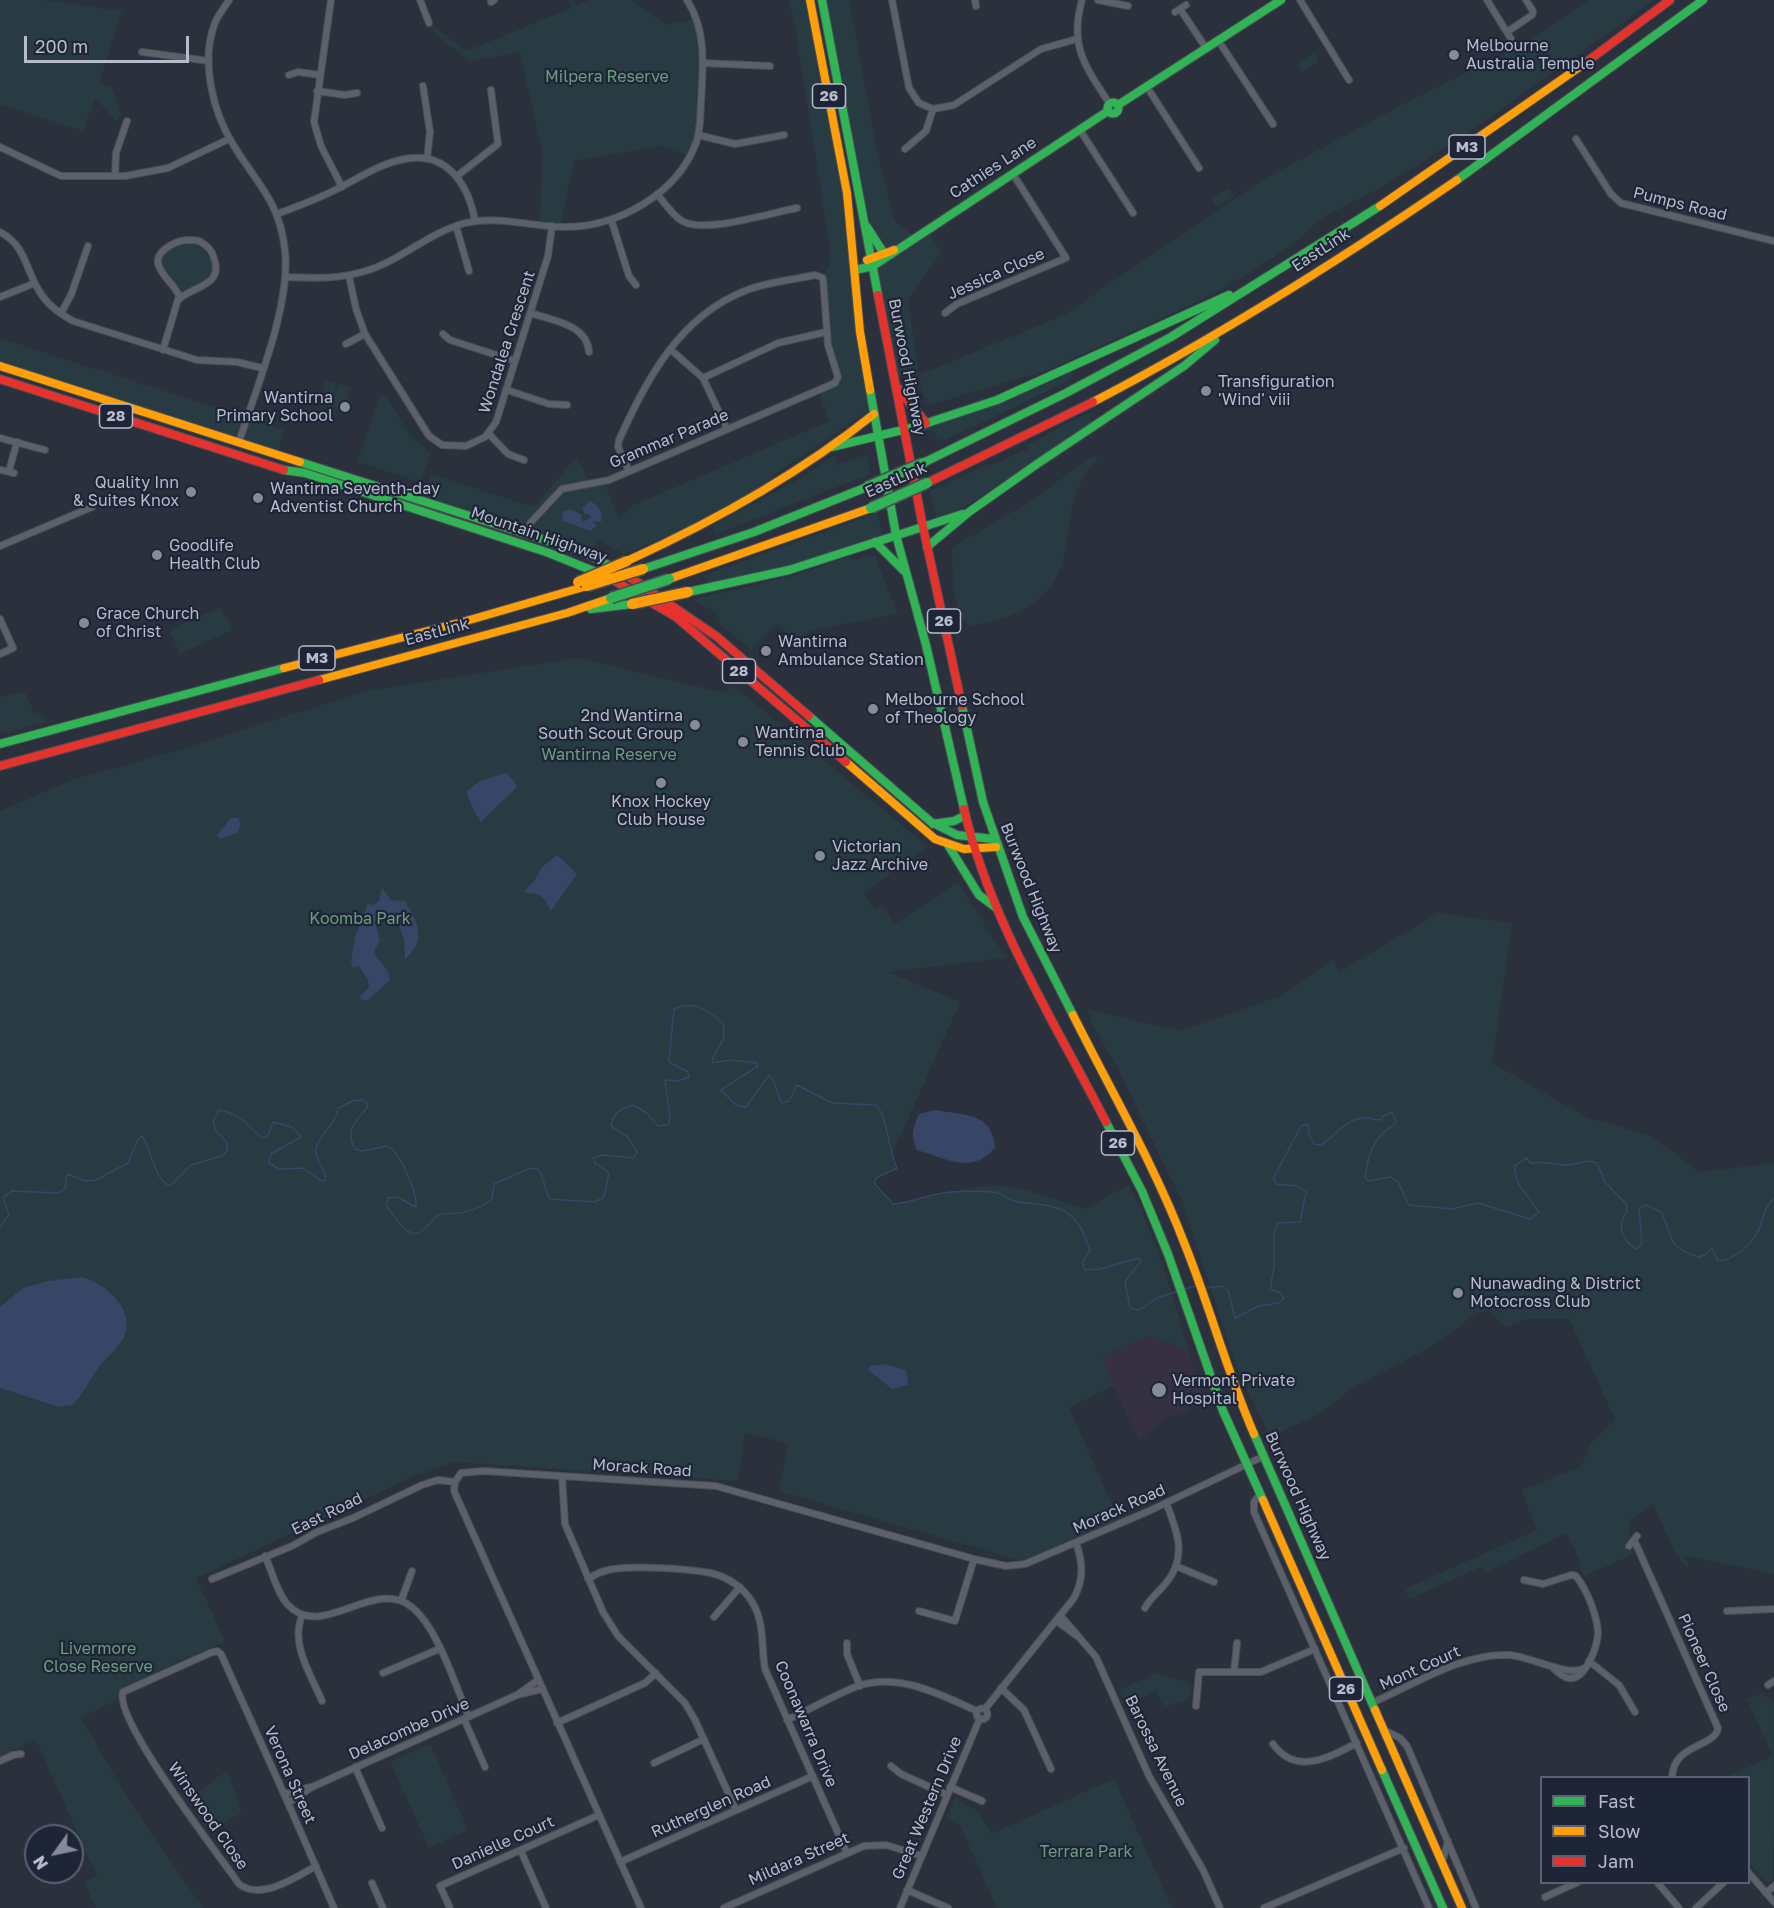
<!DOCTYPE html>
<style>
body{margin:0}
#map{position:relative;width:1774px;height:1908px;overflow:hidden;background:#2b313c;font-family:"Golos Text",sans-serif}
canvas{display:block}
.legend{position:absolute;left:1540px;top:1776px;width:210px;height:108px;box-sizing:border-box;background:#1e2537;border:2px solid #5b6173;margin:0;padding:8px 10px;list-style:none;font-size:18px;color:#b6bccc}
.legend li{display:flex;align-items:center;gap:12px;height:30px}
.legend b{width:30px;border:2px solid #5b6173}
.north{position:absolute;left:24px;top:1824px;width:60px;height:60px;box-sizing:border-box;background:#1e2537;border:2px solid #5b6173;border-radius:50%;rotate:237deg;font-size:16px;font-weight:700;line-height:24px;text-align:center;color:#b6bccc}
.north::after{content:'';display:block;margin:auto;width:21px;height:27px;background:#858b9a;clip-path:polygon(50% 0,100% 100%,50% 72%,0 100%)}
.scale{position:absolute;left:24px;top:36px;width:165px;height:27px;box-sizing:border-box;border:3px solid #b6bccc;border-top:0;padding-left:8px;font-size:18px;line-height:21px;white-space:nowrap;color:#b6bccc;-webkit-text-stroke:4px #1e2537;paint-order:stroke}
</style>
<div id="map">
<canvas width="1774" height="1908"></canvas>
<ul class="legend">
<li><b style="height:8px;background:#30b455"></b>Fast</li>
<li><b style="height:8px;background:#ff9f0a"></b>Slow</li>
<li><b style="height:8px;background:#e5322d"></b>Jam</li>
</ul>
<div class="north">N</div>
<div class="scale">200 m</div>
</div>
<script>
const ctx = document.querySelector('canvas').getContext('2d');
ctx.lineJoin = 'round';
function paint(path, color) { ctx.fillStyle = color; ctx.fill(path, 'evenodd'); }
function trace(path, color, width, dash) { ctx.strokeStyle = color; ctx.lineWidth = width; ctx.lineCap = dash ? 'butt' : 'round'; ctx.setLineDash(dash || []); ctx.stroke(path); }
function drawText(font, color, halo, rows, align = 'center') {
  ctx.font = font + ' "Golos Text",sans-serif'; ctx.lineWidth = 4.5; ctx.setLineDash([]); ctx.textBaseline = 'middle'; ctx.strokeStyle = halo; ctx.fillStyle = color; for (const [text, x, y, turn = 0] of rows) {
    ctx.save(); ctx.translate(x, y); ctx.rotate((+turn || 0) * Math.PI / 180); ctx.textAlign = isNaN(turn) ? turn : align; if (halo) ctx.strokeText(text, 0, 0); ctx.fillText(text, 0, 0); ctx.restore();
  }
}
paint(new Path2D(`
 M1148,1336L1189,1351L1202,1395L1185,1413L1165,1418L1139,1441L1101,1358Z`), '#353142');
paint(new Path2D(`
 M0,0H45L122,11L99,83L111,86L121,113L116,121L95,98L83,131L0,104Z
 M569,0H574L577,6L589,0H632L666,25L696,19L700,32V127L689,155L659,146L574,161L560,227L540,224L542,149L520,52L470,61L435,34L429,23L467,51L571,8Z
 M788,0H810L842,166L873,408L776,473L755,492L694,525L624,554L599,540L586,553L423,500L431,474L534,507L577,456L589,483L604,480L615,511L621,517L634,505L830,421L818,391L837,381L829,350L821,276L830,266L829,241L794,20Z
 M822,0H849L877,151L894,220L915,237L926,229L941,252L908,301L919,375L1064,315L1259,182L1413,99L1517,48L1589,0H1654L1465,135L1382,187L1322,218L1294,244L1214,294L1048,370L926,406L919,375L894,378L873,266L883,252L865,225Z
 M1314,53L1319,61L1302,72L1297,64Z
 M1228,188L1234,196L1217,207L1212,199Z
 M190,240L210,249L215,274L179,299L159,265L164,250Z
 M0,338L284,430L277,453L0,366Z
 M1072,372L1074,375L1062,384L945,440L938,439L932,430L919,432V430Z
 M326,380L337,383L330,407L319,404Z
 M339,384L350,387L343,412L331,408Z
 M381,393L386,396L411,437L431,453L420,482L357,462Z
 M1091,412L1089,418L1092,422L977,500L937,519L930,491L985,465L994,464L1028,449L1027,445Z
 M836,454L837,465L867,454L870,474L716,534L712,526L799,479Z
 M1097,454L1098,457C1092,467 1083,477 1078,488C1068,512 1069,537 1063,561C1050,605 1011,619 970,626C951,611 953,572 952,550L955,546L1024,505Z
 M878,512L882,536L845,550L715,585L703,576Z
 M874,555L898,614L809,631L797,643L777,624L751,650L721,625L717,613L692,600L796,575L850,556L852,560Z
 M221,607L232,630L180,654L169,630Z
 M578,658L725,693L733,685L927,846L864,893L875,910L882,905L894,924L958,883L1006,958L888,972L960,1002L892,1155L897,1170L881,1175L874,1183L894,1204C927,1201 960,1186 994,1186C1024,1186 1057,1200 1085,1209L1128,1185C1157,1237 1172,1295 1189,1351L1148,1336L1102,1357L1114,1386L1069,1407L1118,1519L1022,1561L779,1491L788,1443L745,1433L738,1481L454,1462L412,1477L196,1578L225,1641L125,1686L120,1690L116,1700L81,1718L131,1803L203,1908H96L84,1882L97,1876L36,1740L0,1756V811L75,779L173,752L366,691Z
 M25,692L34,713H41L47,722L0,734V697Z
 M1438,913L1512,923L1492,1063L1588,1118L1650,1135L1700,1172L1774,1163V1574L1685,1556L1691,1572L1676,1555L1653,1504L1631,1519L1628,1532L1631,1535L1627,1540L1633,1554L1584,1576L1579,1565L1581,1563L1567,1533L1486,1572L1483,1566L1409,1599L1405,1589L1537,1530L1521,1490L1581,1467L1590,1445L1615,1419L1569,1319H1527L1505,1327L1489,1310L1476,1314L1431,1347L1354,1387L1321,1413L1270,1437L1237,1369L1183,1203L1119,1071L1092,1024L1088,1010L1182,1031L1280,996L1334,959L1339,972Z
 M1157,1673L1191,1684L1190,1699L1164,1707L1156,1691L1126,1705L1119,1690Z
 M1762,1693L1774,1703L1773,1882L1765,1881L1749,1863L1748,1778L1726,1777L1773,1756L1747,1699Z
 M430,1744L468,1830L429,1848L390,1761Z
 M227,1771L242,1812L211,1832L187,1799Z
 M1114,1779L1172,1908H997L960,1825L946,1819L955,1798L978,1811L991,1834Z`), '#283b42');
paint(new Path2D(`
 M590,501C598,505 604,513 601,522L592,521L597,526L590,531L563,521L562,512L569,509L581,514L583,522L590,518V515L584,513L582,508Z
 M505,773L513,779L517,787L481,822L475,813L466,792L480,781Z
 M231,818H238L241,824L237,833L221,839L217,835Z
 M557,855L577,874L551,911C542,892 541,896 523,892L534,881L542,867Z
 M382,888L391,900L405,901C418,922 427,941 405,959L404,939L396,919L378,917L375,922L380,940L374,951C377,962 389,966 390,980L367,1001L361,999L360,996L369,987L368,980L359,966L353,968L351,963L355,937L368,904L372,905L379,901Z
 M935,1110C965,1116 991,1111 995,1147C973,1176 945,1158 917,1150C910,1137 913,1128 919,1114Z
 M82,1277C106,1283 138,1312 123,1339C116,1351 103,1360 96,1371C89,1382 81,1397 72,1405L59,1407L0,1388V1307L23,1288L48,1281Z
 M885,1364L906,1370L908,1385L892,1389L868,1370L870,1366Z`), '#374566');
trace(new Path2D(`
 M0,1228L9,1214L3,1198L11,1191L58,1193L65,1189L67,1174L85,1181L96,1180L128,1163L138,1139L142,1136C153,1151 152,1177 170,1186L191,1165L222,1156L227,1151V1143L216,1130L213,1122L219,1110C238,1113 248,1125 262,1138L268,1135L273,1122L292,1127L301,1137L271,1154L269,1163L279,1169L303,1168L322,1181L326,1180C326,1169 314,1160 316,1149C319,1133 336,1126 338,1108L353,1101L362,1100L368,1105L367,1108C354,1123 345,1130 355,1149L362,1151L387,1146C399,1149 418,1195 416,1207L397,1197L388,1198L386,1205C393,1214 408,1242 422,1231C429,1226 432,1219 440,1214C459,1214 477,1212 492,1199L494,1184L528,1169L536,1168L541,1173L549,1199L595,1202L604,1197L609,1173L595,1163L593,1158L602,1155L634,1158L637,1152L628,1137L611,1126C614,1113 621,1107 634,1105L648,1114L658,1126L668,1125L670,1119L665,1080L678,1081L689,1077L688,1072L669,1062L674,1009C695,1000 708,1010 723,1024C728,1046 714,1045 712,1063L730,1060L757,1063L758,1066L721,1090L736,1105L746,1107L769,1075C777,1083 776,1093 782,1103L789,1101L797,1085L832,1103L876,1105C888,1118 888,1150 897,1168L876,1178L874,1183L893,1204C908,1203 923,1197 938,1194C955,1190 975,1191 993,1192C1003,1193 1009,1201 1018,1202C1061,1206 1077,1208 1090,1251L1082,1262L1085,1270L1100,1269L1138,1258L1141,1261L1125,1282L1130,1308L1140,1310L1157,1298L1178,1291
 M1206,1288L1222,1286L1228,1290L1235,1318L1259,1306L1279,1303L1284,1298L1279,1292L1270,1290L1274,1266V1233L1278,1223L1300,1222L1306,1192L1297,1186L1277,1184L1273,1179L1299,1130L1301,1126L1308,1124L1309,1135L1314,1144L1321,1145C1335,1136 1345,1120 1362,1118C1368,1117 1375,1120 1381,1120L1383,1116L1392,1112L1396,1121L1394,1125C1374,1136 1368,1155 1365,1177L1368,1181L1391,1177L1398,1182L1409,1205L1452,1209L1478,1203L1530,1219L1539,1212L1518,1183L1514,1166L1527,1158L1530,1163C1542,1161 1552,1164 1564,1165C1576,1166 1585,1158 1597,1163L1605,1182L1626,1204L1627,1212C1616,1224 1622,1241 1636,1249L1642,1244L1639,1209L1646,1205L1661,1212C1674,1237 1665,1247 1699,1257L1707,1254L1712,1248L1718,1261C1733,1260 1750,1246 1757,1233C1764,1221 1763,1207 1774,1198
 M1185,1289L1195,1286`), '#374566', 1.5);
const street = new Path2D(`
 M229,0C225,7 218,15 215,23C200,61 213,113 234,146C258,185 280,202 285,251C291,306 256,388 239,442
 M331,0L314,122L321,146L342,187
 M420,0L429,23
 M892,0L909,88L919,103L933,109L954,105L1041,49L1077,39
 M975,0L976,6
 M1082,0C1069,46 1085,66 1109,103
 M1098,0L1128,6
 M1300,0L1349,80
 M1487,0L1511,39
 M491,2L494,0
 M1180,9L1206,48
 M1175,12L1186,5
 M1507,32L1532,15L1533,11L1526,0
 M1218,40L1273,124
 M142,52L209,61
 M703,63L770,66
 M289,75L298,72L320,75
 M423,86L430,132L427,159
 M1147,87L1199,168
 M317,91L345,95L357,93
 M1080,130L1133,213
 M698,135L735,144L784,135
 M1576,139L1611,194L1621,203L1774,241
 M0,147L61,176H125L168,168L229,139
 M905,149L926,131L933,109
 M115,176L116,153L127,121
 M457,176L498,144L491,90
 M657,194C665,203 672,215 682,221C705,234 770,213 797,208
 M277,214C296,207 315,200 333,191C354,181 377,165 400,160C445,149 468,182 475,221
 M611,219L629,276L636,285
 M456,226L469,271
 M0,232C25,245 25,267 38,289C46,304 59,313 73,321L197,360L237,362L262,368
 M349,276L356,309L365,334L429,436L442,445L466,446L485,437L496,422L548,256L552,226
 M286,277C322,279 355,279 388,262C415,248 436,231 465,223C500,215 531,227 565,227C618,227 677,194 696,143C701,130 700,116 701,102C703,67 707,31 687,0
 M0,297L35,283
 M61,313L71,295L88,246
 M531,313C553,321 587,324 589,352
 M945,313L957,304L1066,258L1013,174
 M443,334L450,340L515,361
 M346,344L365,334
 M670,349L703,378L727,429
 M163,350L179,296C175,281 139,263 171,245C180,240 189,239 199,241C207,245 212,250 214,258C224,286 193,286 179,299
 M703,378L778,343L826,332
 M507,390L549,404L567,405
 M489,434L508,454L524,460
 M0,438L45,450
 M1,470L14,473
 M9,471L17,442
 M527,532L531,522L562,489L609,480L835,383L838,377L828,345L823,278L815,275C792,280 768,282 747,290C679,316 647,379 619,440L618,447L629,471
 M0,546L92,507
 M0,619L13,648L0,654
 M562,1476L565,1524L603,1612L618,1636L685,1703L695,1720L736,1810
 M1259,1495L1254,1502V1512L1429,1908
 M1635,1542L1718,1728C1715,1748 1673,1743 1672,1778
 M1629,1546L1637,1536
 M265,1556C272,1571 277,1593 288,1605C323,1642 374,1575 413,1608C438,1629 455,1685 469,1717
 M1176,1566L1214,1582
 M212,1579L292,1546L317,1532L353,1518L422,1485L438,1480L455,1482
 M588,1579C593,1576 599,1572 605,1571C625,1564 689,1569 711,1573C728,1577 744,1588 752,1602C765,1622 761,1647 765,1669L846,1851
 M1524,1580L1543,1584L1571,1575L1576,1576C1587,1590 1598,1617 1598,1634C1597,1647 1585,1682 1568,1678C1562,1677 1556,1671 1552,1667
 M401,1601L412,1571
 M1145,1608C1150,1598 1159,1592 1166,1583C1188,1557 1177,1530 1166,1503
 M919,1611L955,1621L974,1559
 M1727,1611L1774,1609
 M302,1616C290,1644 311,1675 322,1701
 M1061,1616L1096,1657L1149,1776L1203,1870L1220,1908
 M714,1617L740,1587
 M1057,1621L1077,1636
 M847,1643V1654L860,1686
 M1589,1661L1619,1685L1635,1712
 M1234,1672L1237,1643
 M383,1673L439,1649
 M1768,1685L1774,1681
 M1001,1688L1024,1710L1051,1769
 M517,1695L542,1689
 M1374,1702C1415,1684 1462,1653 1509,1655C1530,1656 1569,1678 1585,1668
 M1196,1706L1199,1672H1261L1315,1649
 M976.5 1714a5.5 5.5 0 1 1 11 0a5.5 5.5 0 1 1-11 0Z
 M985,1709L1074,1598C1084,1579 1083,1562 1076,1543
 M464,1719L485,1767
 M787,1720C811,1709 834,1695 858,1686C899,1672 941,1695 977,1711
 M557,1723L645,1683L656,1673
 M1386,1731L1400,1738L1407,1746L1476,1908
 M1273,1744C1296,1776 1328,1758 1357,1743
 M0,1761L13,1755L21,1754
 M654,1763L704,1739
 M891,1766L901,1774L947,1795
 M355,1767L382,1828
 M950,1787L982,1801
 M284,1794L310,1787
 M288,1803L312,1787L517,1695L538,1680
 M521,1851L546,1908
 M1443,1859L1448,1841
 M620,1862L813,1776
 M316,1866C295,1878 260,1901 239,1884C219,1855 113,1719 123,1692L210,1653L217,1651L221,1654L284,1794L288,1803L334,1908
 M1748,1872L1774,1902
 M1657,1882L1679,1908
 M372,1883L383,1908
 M907,1890L948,1908
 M1766,1893L1774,1886
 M1545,1897L1578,1882
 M450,1908L440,1886L599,1815
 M641,1908L454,1491L455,1482L461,1473L484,1471L716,1486L974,1559L1006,1566L1025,1564L1149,1511L1264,1456
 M724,1908L864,1846L886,1845L922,1856
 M900,1908L980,1718
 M1264,1908L1404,1848
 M1696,1908L1724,1882`);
const fast = new Path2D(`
 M822,0L878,295
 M1107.5 108a5.5 5.5 0 1 1 11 0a5.5 5.5 0 1 1-11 0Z
 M1118,105L1281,0
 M1457,180L1703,0
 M867,227L883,252
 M855,270L873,266L1108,111
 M870,390L896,535L926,645L964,809
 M832,447L915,427L997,400L1229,295
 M300,462L586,553L625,574
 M923,463L1066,393L1171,337L1380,206
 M284,470L305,473L549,553L608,577
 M875,542L904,571
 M927,547L969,512L1037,464L1184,366L1215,340
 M643,569L754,532L867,487
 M688,592L789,570L963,514
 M591,609L632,604
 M962,706L983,802L1023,917L1073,1015
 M809,716L931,822L957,835L993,839
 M0,744L284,668
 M933,824L954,821L964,816
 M948,845L979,895L995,907
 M1106,1122L1142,1191L1168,1254L1223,1411L1263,1500
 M1254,1434L1375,1710
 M1382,1770L1443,1908`);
const slow = new Path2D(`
 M810,0L847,193L860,332L870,390
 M1380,206L1581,66
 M867,260L894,250
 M0,366L300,462
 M1093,402C1220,336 1340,260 1457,180
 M627,561C715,521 798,475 874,414
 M669,579L871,508
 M284,668L466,621L587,586
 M319,680L567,613L611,598
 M846,762L935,839L964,849L996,847
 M1073,1015C1111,1091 1155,1166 1185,1245C1210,1307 1227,1372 1254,1434
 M1263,1500L1382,1770
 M1375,1710L1462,1908`);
const jam = new Path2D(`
 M1581,66L1670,0
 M878,295L923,527L962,706
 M0,379L284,470
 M896,386L926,423
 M927,483L1093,402
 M625,574L716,636L809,716
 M608,577L676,617L846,762
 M0,766L319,680
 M964,809C990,921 1054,1021 1106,1122`);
trace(street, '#4a4d56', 8);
trace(fast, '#4a4d56', 10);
trace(slow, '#4a4d56', 10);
trace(jam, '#4a4d56', 10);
trace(street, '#5c6069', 6);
trace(fast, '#30b455', 8);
trace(slow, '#ff9f0a', 8);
trace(jam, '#e5322d', 8);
const fastBridge = new Path2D(`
 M867,487L923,463
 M871,508L927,483
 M611,598L669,579`);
const slowBridge = new Path2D(`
 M578,582L627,561
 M587,586L643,569
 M632,604L688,592`);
trace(fastBridge, '#484d57', 13, []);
trace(slowBridge, '#484d57', 13, []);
trace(fastBridge, '#30b455', 10);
trace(slowBridge, '#ff9f0a', 10);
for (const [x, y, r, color] of [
 [1454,55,6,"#858b9a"],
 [1206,391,6,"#858b9a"],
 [345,407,6,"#858b9a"],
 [191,492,6,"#858b9a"],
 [258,498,6,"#858b9a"],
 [157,555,6,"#858b9a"],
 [84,623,6,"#858b9a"],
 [766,651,6,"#858b9a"],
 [873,709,6,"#858b9a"],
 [695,725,6,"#858b9a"],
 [743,742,6,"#858b9a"],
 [661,783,6,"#858b9a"],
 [820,856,6,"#858b9a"],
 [1458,1293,6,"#858b9a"],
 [1159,1390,8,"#858b9a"]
]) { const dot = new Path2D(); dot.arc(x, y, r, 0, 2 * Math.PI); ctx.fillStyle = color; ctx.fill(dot); trace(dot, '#1e2537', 2); }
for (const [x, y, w] of [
 [829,96,33],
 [1467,147,36],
 [116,416,33],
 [944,621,33],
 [317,658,36],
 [739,671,33],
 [1118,1143,33],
 [1346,1689,33]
]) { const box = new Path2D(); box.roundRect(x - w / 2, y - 12, w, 24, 4.5); ctx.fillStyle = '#1e2537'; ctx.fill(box); trace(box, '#b6bccc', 1.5); }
drawText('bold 15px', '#b6bccc', null, [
 ["26",829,96],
 ["M3",1467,147],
 ["28",116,416],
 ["26",944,621],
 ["M3",317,658],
 ["28",739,671],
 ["26",1118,1143],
 ["26",1346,1689]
]);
drawText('16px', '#b6bccc', '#1e2537', [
 ["Melbourne",1466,46],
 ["Australia Temple",1466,64],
 ["Transfiguration",1218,382],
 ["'Wind' viii",1218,400],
 ["Wantirna",333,398,"right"],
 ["Primary School",333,416,"right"],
 ["Quality Inn",179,483,"right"],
 ["& Suites Knox",179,501,"right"],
 ["Wantirna Seventh-day",270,489],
 ["Adventist Church",270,507],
 ["Goodlife",169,546],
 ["Health Club",169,564],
 ["Grace Church",96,614],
 ["of Christ",96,632],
 ["Wantirna",778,642],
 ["Ambulance Station",778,660],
 ["Melbourne School",885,700],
 ["of Theology",885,718],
 ["2nd Wantirna",683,716,"right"],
 ["South Scout Group",683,734,"right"],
 ["Wantirna",755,733],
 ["Tennis Club",755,751],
 ["Knox Hockey",661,802,"center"],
 ["Club House",661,820,"center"],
 ["Victorian",832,847],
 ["Jazz Archive",832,865],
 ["Nunawading & District",1470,1284],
 ["Motocross Club",1470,1302],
 ["Vermont Private",1172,1381],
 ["Hospital",1172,1399]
], 'left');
drawText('16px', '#6c9e7e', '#1e2537', [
 ["Milpera Reserve",607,77],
 ["Wantirna Reserve",609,755],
 ["Koomba Park",360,919],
 ["Livermore",98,1649],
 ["Close Reserve",98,1667],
 ["Terrara Park",1086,1852]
]);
drawText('16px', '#b6bccc', '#1e2537', [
 ["Cathies Lane",993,168,-33],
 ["Pumps Road",1680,204,14],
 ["EastLink",1321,250,-33],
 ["Jessica Close",996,274,-24],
 ["Wondalea Crescent",507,342,-72],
 ["Burwood Highway",907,367,79],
 ["Grammar Parade",669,439,-23],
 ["EastLink",896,480,-24],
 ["Mountain Highway",539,535,19],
 ["EastLink",437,632,-15],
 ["Burwood Highway",1031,888,68],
 ["Morack Road",642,1468,4],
 ["Burwood Highway",1298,1496,66],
 ["Morack Road",1119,1509,-24],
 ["East Road",327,1514,-26],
 ["Pioneer Close",1704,1663,66],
 ["Mont Court",1420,1668,-24],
 ["Coonawarra Drive",806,1724,67],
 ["Delacombe Drive",409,1729,-24],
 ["Barossa Avenue",1156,1751,64],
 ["Verona Street",290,1775,66],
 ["Rutherglen Road",711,1807,-24],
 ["Great Western Drive",927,1808,-67],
 ["Winswood Close",208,1816,55],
 ["Danielle Court",503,1843,-24],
 ["Mildara Street",799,1859,-24]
]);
</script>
